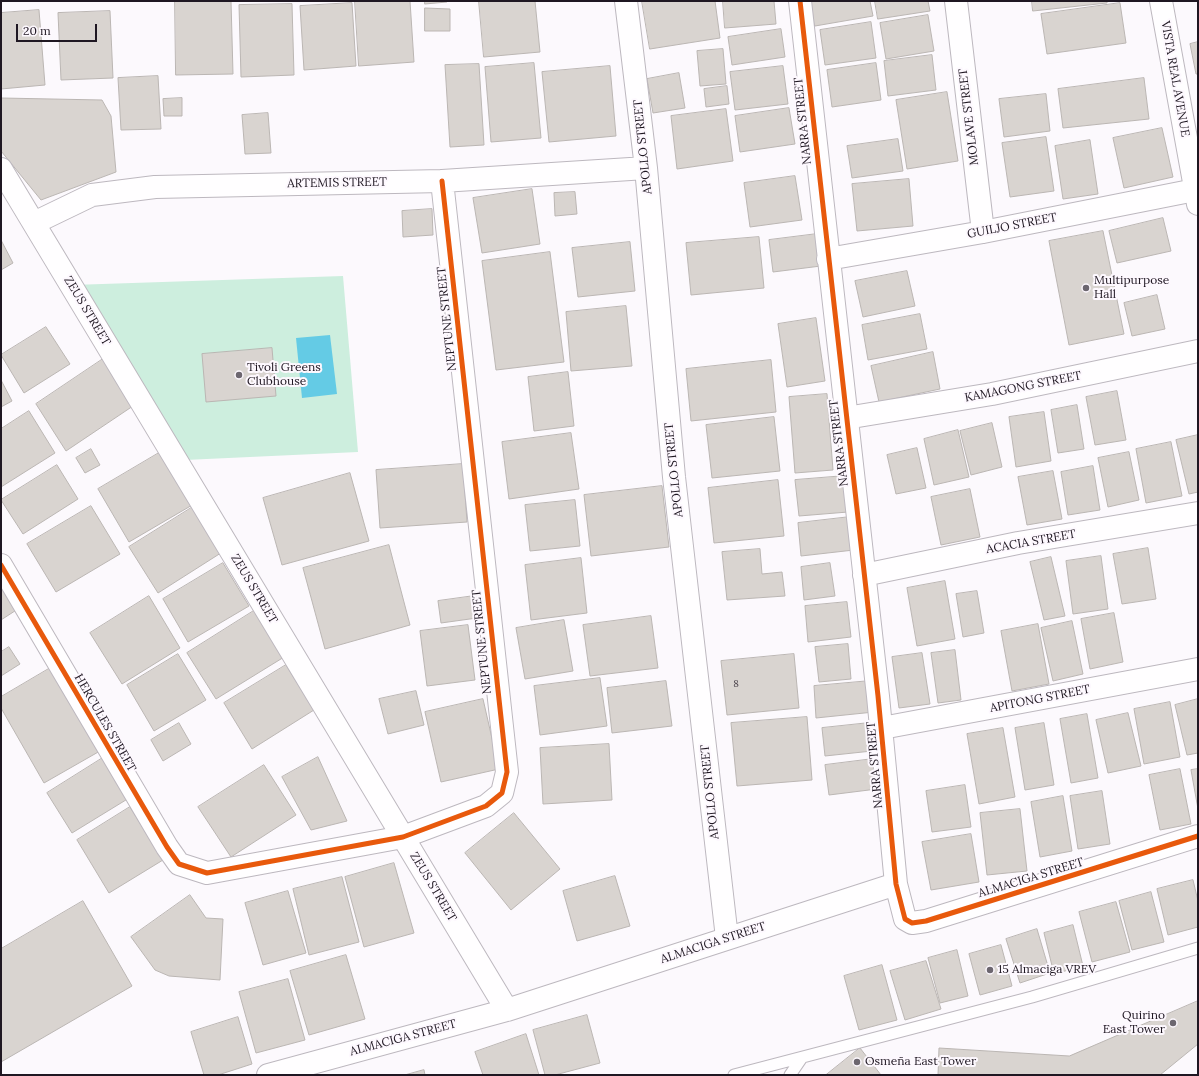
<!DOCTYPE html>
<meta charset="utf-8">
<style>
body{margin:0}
#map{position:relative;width:1199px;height:1076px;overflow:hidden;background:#fcf9fd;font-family:Lora,serif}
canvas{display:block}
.frame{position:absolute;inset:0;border:2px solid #1f1722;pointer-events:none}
.scale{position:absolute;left:16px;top:24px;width:81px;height:18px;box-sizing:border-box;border:2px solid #1f1722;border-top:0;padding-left:5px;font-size:12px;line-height:14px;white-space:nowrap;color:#1f1722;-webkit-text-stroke:3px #fdf8fe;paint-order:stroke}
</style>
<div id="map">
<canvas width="1199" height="1076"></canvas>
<div class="frame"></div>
<div class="scale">20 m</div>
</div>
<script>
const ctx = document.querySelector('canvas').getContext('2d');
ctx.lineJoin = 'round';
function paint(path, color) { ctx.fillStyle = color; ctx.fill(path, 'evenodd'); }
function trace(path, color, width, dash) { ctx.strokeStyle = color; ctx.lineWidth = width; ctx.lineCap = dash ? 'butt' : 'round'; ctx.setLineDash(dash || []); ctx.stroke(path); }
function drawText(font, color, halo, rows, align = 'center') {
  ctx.font = font + ' Lora,serif'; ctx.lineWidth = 4; ctx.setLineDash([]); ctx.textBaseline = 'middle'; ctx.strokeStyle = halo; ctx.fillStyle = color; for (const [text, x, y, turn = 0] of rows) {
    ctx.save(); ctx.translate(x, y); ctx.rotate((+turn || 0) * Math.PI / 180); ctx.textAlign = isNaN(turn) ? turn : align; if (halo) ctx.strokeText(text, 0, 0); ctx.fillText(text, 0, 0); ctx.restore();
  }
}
paint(new Path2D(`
 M343,276L358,452L185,460L72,285Z`), '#cdeede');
paint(new Path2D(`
 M330,335L337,394L302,398L296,338Z`), '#64cbe5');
const building = new Path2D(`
 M175,1H231L233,74L176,75Z
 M355,1H410L414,62L359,66Z
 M425,1H447V2L425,4Z
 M479,1H535L540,52L484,57Z
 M642,1H715L720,38L650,49Z
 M723,1H774L776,24L725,28Z
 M811,1H870L873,16L815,26Z
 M875,1H928L930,11L878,19Z
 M1032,1H1107V3L1033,11Z
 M352,3L356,66L304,70L300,6Z
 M1120,3L1126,43L1047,54L1041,14Z
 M292,4L294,75L241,77L239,5Z
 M425,8L450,9V31H425Z
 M39,10L45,85L1,89V13Z
 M110,11L113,78L61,80L58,13Z
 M928,15L934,51L886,59L880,23Z
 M871,22L876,58L825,65L820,30Z
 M781,29L785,57L732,65L728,37Z
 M1198,42V74H1196L1190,44Z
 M723,49L726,84L700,86L697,51Z
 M932,55L936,90L888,96L884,61Z
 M534,63L541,138L491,142L485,67Z
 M876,63L881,100L832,107L827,70Z
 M479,64L484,145L450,147L445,65Z
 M610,66L616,136L549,142L542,72Z
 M783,66L788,104L735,110L730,72Z
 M679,73L685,108L653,113L647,79Z
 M158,76L161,129L121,130L118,78Z
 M1144,78L1149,119L1063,128L1058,89Z
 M727,86L729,104L706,107L704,89Z
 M947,92L958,161L907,169L896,100Z
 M1046,94L1050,131L1004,137L999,99Z
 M1,98L102,100L111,116L116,172L41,200L1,151Z
 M182,98V116H164L163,99Z
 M789,108L795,144L740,152L735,116Z
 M726,109L733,161L677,169L671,116Z
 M268,113L271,153L245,154L242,115Z
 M1162,128L1173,177L1124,188L1113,138Z
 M1046,137L1054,191L1010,197L1002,143Z
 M898,139L903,171L852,178L847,146Z
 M1090,140L1098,194L1063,199L1055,146Z
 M795,176L802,220L750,227L744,183Z
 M909,179L913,226L857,231L852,184Z
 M532,189L540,244L482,253L473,198Z
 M575,192L577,214L555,216L554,193Z
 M432,209L433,235L403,237L402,211Z
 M1163,218L1171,251L1117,263L1109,231Z
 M1103,231L1124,334L1069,345L1049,241Z
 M817,234L821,266L773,272L769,240Z
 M759,237L764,288L691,295L686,243Z
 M1,240L13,263L1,270Z
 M630,242L635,291L578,297L572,248Z
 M550,252L564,362L496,370L482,261Z
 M907,271L915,306L863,317L855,281Z
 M1157,295L1165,329L1132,336L1124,303Z
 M626,306L632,366L571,371L566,312Z
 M920,314L927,349L868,360L862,325Z
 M816,318L825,381L787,387L778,324Z
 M46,327L70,364L24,393L1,355Z
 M272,348L276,396L206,402L202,354Z
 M933,352L940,389L879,402L871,366Z
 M103,359L133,406L66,451L36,404Z
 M771,360L776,412L691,421L686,369Z
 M568,372L574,426L534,431L528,377Z
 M1,380L12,401L1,407Z
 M1117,391L1126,440L1095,445L1086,397Z
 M827,394L833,470L795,473L789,397Z
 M1077,405L1084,449L1058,453L1051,410Z
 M29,411L55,453L1,487V429Z
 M1044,412L1051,461L1016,467L1009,417Z
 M774,417L780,471L712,478L706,425Z
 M992,423L1002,467L971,475L960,431Z
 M958,430L969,477L934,485L924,439Z
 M571,433L579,489L509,499L502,442Z
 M1198,435V492L1189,494L1176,440Z
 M1171,442L1182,496L1146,503L1136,449Z
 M917,448L926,488L896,494L887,455Z
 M91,449L100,465L85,473L76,458Z
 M164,450L194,504L129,542L98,489Z
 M1129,452L1139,500L1108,507L1098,458Z
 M463,464L467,522L380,528L376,470Z
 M57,465L78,499L23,534L1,500Z
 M1093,466L1100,510L1068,515L1061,472Z
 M1053,471L1062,519L1027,525L1018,477Z
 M350,473L369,541L282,565L263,498Z
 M845,476L848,512L799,516L795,480Z
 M778,480L784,536L714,543L708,488Z
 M662,486L669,547L591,556L584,495Z
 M970,489L980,537L941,545L931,497Z
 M575,500L580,546L530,551L525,505Z
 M196,505L224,551L158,593L129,547Z
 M91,506L120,554L56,592L27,544Z
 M850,517L854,550L801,556L798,523Z
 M389,545L410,625L325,649L303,568Z
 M1148,548L1156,599L1122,604L1113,554Z
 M760,549L762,574L782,572L785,596L727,600L722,552Z
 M1101,556L1108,609L1073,614L1066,561Z
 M1051,557L1065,616L1044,620L1030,562Z
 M581,558L587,613L531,620L525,565Z
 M223,563L249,606L188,642L163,599Z
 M830,563L835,596L804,600L801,567Z
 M1,575L21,607L1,620Z
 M945,581L955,639L917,646L907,588Z
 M977,591L984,633L963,637L956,594Z
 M149,596L180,648L122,684L90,633Z
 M474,596L477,618L441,623L438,601Z
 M847,602L851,637L808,642L805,606Z
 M260,607L289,654L216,699L187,653Z
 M1114,613L1123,662L1090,669L1081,619Z
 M651,616L658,668L590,676L583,625Z
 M564,620L573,671L525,679L516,628Z
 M1072,621L1083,674L1053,681L1041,628Z
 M1038,624L1049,684L1012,691L1001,631Z
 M468,625L475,680L427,686L420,631Z
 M848,644L851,679L819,682L815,647Z
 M9,647L20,664L1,676V652Z
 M955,650L961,700L938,703L931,653Z
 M922,653L930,704L899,708L892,657Z
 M178,654L206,700L154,731L127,685Z
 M794,654L799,708L727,715L721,661Z
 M286,665L314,710L252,749L224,703Z
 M52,667L100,751L44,783L1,708V697Z
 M600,678L607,726L540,735L534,686Z
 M666,681L672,726L612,733L607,688Z
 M870,681L874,712L816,718L814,686Z
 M416,691L424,725L388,734L379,699Z
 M483,699L499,769L441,782L425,712Z
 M1198,699V753L1187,755L1175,705Z
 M1170,702L1180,757L1144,764L1134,709Z
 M1128,713L1141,766L1108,773L1096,720Z
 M1087,714L1098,778L1071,783L1060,719Z
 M807,717L812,780L737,786L731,723Z
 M179,723L191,744L163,761L151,740Z
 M869,723L872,751L825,756L822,728Z
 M1044,723L1054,785L1025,790L1015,728Z
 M1003,728L1015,797L979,804L967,734Z
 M609,744L612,800L543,804L540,748Z
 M109,754L134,795L72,833L47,793Z
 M318,757L347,821L311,830L282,777Z
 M873,759L877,789L829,795L825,765Z
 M264,765L296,815L231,857L198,807Z
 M1180,769L1191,824L1160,830L1149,775Z
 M1198,769V809L1191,770Z
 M965,785L971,827L932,832L926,791Z
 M1102,791L1110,844L1078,849L1070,796Z
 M1063,796L1072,851L1040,857L1031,802Z
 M130,807L163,860L109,893L77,840Z
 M1020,809L1027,871L987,875L980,813Z
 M514,813L560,869L511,910L465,853Z
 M971,834L979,882L931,890L922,842Z
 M394,863L414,933L364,947L345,877Z
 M615,876L630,926L577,941L563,891Z
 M342,877L359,942L309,955L293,889Z
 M1193,880L1198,901V927L1168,935L1157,889Z
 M288,891L306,953L263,965L245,903Z
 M1151,892L1164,942L1132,950L1119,901Z
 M190,895L206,918L223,919L220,980L169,976L155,970L131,937Z
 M83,901L132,986L1,1062V949Z
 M1116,902L1130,952L1092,962L1079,912Z
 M1073,925L1083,966L1054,974L1044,933Z
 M1037,929L1050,973L1020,983L1006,939Z
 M1001,945L1012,986L980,995L969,954Z
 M957,950L968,996L940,1003L928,958Z
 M346,955L365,1019L309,1035L290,971Z
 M926,961L941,1009L905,1020L890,971Z
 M882,965L897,1020L859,1030L844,976Z
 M288,979L305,1040L256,1053L239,992Z
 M1198,1001V1044L1160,1075H938L939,1048L1069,1056Z
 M587,1015L600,1063L555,1075H545L533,1030Z
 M238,1017L252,1064L218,1075H204L191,1032Z
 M526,1034L539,1075H483L475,1052Z
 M860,1048L881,1075H826Z
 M424,1070L425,1075H405Z`);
paint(building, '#d9d4d0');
trace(building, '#bbb6b3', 1);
const service = new Path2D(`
 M734,1075L1032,997L1198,948
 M790,1075L801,1059`);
const minor = new Path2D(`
 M626,1L646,168L674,477L727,938
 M800,1L878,696L896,884L905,919L912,923L926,921L1198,836
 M956,1L983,232
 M1,169L507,1010
 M34,223L92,195L155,187L442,181L646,168
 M828,259L983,232L1195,190
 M846,418L992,394L1198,351
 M1,565L167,847L179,864L207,873L403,837L486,806L502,793L507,772L442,181
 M864,575L1018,543L1198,513
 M882,728L1198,669
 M268,1075L507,1010L896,884`);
const tertiary = new Path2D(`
 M1161,1L1198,204`);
trace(service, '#bdb8bf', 13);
trace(minor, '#bdb8bf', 24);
trace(tertiary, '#bdb8bf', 24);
trace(service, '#fffeff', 11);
trace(minor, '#fffeff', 22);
trace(tertiary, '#fffeff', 22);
trace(new Path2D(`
 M800,1L878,696L896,884L905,919L912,923L926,921L1198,836
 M1,565L167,847L179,864L207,873L403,837L486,806L502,793L507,772L442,181`), '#e8590c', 5);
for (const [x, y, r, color] of [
 [1086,288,4,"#6c666f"],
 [239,375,4,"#6c666f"],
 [990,970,4,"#6c666f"],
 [1173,1023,4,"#6c666f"],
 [857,1062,4,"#6c666f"]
]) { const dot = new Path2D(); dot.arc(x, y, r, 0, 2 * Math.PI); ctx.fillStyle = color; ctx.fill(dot); trace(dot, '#fdf8fe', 1.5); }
drawText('10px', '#4e464e', null, [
 ["8",736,684]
]);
drawText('12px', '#1f1722', '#fdf8fe', [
 ["VISTA REAL AVENUE",1175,79,80],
 ["MOLAVE STREET",969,117,-97],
 ["NARRA STREET",803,121,-96],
 ["APOLLO STREET",643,147,-96],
 ["ARTEMIS STREET",337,183,-1],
 ["GUILJO STREET",1012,226,-11],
 ["ZEUS STREET",87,311,59],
 ["NEPTUNE STREET",447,319,-96],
 ["KAMAGONG STREET",1023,387,-11],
 ["NARRA STREET",839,443,-97],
 ["APOLLO STREET",674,470,-96],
 ["ACACIA STREET",1031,542,-10],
 ["ZEUS STREET",254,589,59],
 ["NEPTUNE STREET",482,642,-96],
 ["APITONG STREET",1040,699,-11],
 ["HERCULES STREET",105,723,60],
 ["NARRA STREET",875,765,-95],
 ["APOLLO STREET",710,792,-96],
 ["ALMACIGA STREET",1031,878,-17],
 ["ZEUS STREET",433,887,59],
 ["ALMACIGA STREET",713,943,-18],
 ["ALMACIGA STREET",403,1038,-15]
]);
drawText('12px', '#1f1722', '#fdf8fe', [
 ["Multipurpose",1094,281],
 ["Hall",1094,295],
 ["Tivoli Greens",247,368],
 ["Clubhouse",247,382],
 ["15 Almaciga VREV",998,970],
 ["Quirino",1165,1016,"right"],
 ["East Tower",1165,1030,"right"],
 ["Osmeña East Tower",865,1062]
], 'left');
</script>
